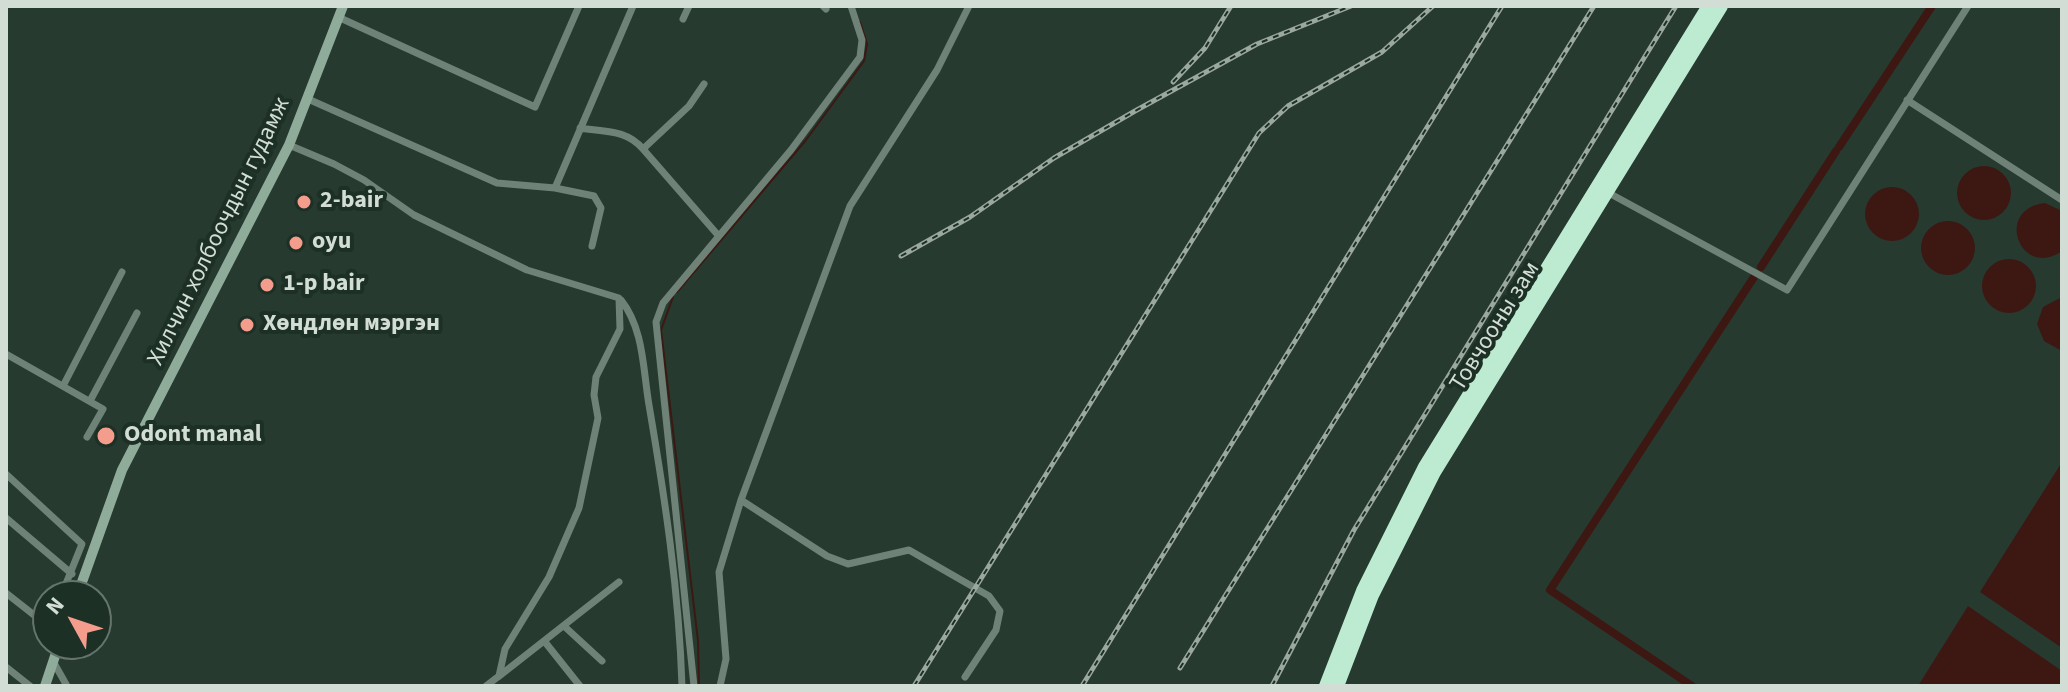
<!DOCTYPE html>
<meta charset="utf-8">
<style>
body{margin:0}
#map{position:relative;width:2068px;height:692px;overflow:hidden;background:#273a30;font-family:"Source Sans 3",sans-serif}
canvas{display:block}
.frame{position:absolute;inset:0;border:8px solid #d2ddd6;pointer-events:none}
.north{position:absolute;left:32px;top:580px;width:80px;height:80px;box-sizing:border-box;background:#1d3026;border:2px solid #65756c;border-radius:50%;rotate:310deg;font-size:22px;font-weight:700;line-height:32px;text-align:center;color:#d2ddd6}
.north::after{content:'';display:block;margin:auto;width:28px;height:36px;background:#f49d8d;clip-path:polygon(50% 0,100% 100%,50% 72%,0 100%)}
</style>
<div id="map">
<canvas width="2068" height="692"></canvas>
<div class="frame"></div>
<div class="north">N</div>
</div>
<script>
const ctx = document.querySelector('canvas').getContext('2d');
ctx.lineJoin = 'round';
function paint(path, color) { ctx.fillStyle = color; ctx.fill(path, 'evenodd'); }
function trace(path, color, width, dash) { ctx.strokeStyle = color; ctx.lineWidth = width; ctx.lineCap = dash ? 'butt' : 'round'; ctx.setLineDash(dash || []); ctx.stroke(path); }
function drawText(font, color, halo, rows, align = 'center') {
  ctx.font = font + ' "Source Sans 3",sans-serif'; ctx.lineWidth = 8; ctx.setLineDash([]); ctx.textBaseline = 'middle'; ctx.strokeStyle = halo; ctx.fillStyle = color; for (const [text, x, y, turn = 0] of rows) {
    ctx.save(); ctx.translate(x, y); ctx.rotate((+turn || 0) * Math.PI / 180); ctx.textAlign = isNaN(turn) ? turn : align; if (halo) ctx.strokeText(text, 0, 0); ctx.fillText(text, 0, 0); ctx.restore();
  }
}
paint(new Path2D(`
 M1957 193a27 27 0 1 1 54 0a27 27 0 1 1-54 0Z
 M1865 214a27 27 0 1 1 54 0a27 27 0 1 1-54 0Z
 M2045,203L2062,211V251C2021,280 1993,209 2045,203Z
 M1921 248a27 27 0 1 1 54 0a27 27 0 1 1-54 0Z
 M1982 286a27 27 0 1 1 54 0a27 27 0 1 1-54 0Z
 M2062,297V351L2044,341L2037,324L2043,307Z
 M2062,462V648L1980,592Z
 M1968,606L2062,671V686H1918Z`), '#3d1812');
trace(new Path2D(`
 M677,292L806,140L864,61L867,44L860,22
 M673,297L661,330L698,641L699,686`), '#3d1812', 2);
trace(new Path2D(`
 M1839,147L1932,6
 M1761,267L1836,151
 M1692,686L1550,590L1754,277`), '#3d1812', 8);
trace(new Path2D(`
 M823,6L826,9
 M338,17L535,107L579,6
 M683,19L689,6
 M308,99L497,183L555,188L594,196L601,208L592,246
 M1907,100L2062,200
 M580,128C604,132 626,129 643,149L689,106L704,84
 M289,145L334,164L364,180L414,215L527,270L619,298L620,329L596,377L594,395L598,418L579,508L549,577L505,649L499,676L486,686
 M643,149L717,234
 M555,188L633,6
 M1607,192L1787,290L1968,6
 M621,300C644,329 643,370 649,405C665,499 679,591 682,686
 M6,354L103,409L87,437
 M63,386L122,272
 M90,401L137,313
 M6,474L82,544L61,596
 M741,500L827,556L848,564L909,550L989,596L1000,611L996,630L965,677
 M6,518L72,574
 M6,593L48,626
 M564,626L602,661
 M545,642L580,686
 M54,663L67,686
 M6,667L30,686
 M498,677L619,582
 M694,686L656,322L663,303L791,150L860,57L862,40L851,6
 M720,686L726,659L719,572L741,500L850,206L937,70L969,6`), '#6f8277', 7);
trace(new Path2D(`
 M77,596L122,470L289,145L343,6
 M45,686L59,644`), '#8fac9b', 10);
trace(new Path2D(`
 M1326,686L1363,591L1425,467L1709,6
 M1337,686L1372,595L1434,472L1721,6`), '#bdebd1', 14);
const rail = new Path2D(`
 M1173,82L1205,48L1231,6
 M901,256L970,217L1054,158L1135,111L1257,44L1351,6
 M1180,668L1594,6
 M914,686L1259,133L1288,106L1382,52L1433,6
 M1082,686L1502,6
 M1272,686L1354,530L1676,6`);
trace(rail, '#9aa8a0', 5);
trace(rail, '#1d3026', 2, [6]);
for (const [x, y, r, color] of [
 [304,202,8,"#f49d8d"],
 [296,243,8,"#f49d8d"],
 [267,285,8,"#f49d8d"],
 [247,325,8,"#f49d8d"],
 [106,436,10,"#f49d8d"]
]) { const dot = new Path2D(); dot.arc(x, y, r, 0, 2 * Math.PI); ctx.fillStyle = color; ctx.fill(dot); trace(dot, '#1d3026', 3); }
drawText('bold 24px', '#d2ddd6', '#1d3026', [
 ["2-bair",320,202],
 ["oyu",312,243],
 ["1-p bair",283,285],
 ["Хөндлөн мэргэн",263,325],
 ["Odont manal",124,436]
], 'left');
drawText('24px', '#d2ddd6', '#1d3026', [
 ["Хилчин холбоочдын гудамж",220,232,-64],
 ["Товчооны зам",1496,327,-58]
]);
</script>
